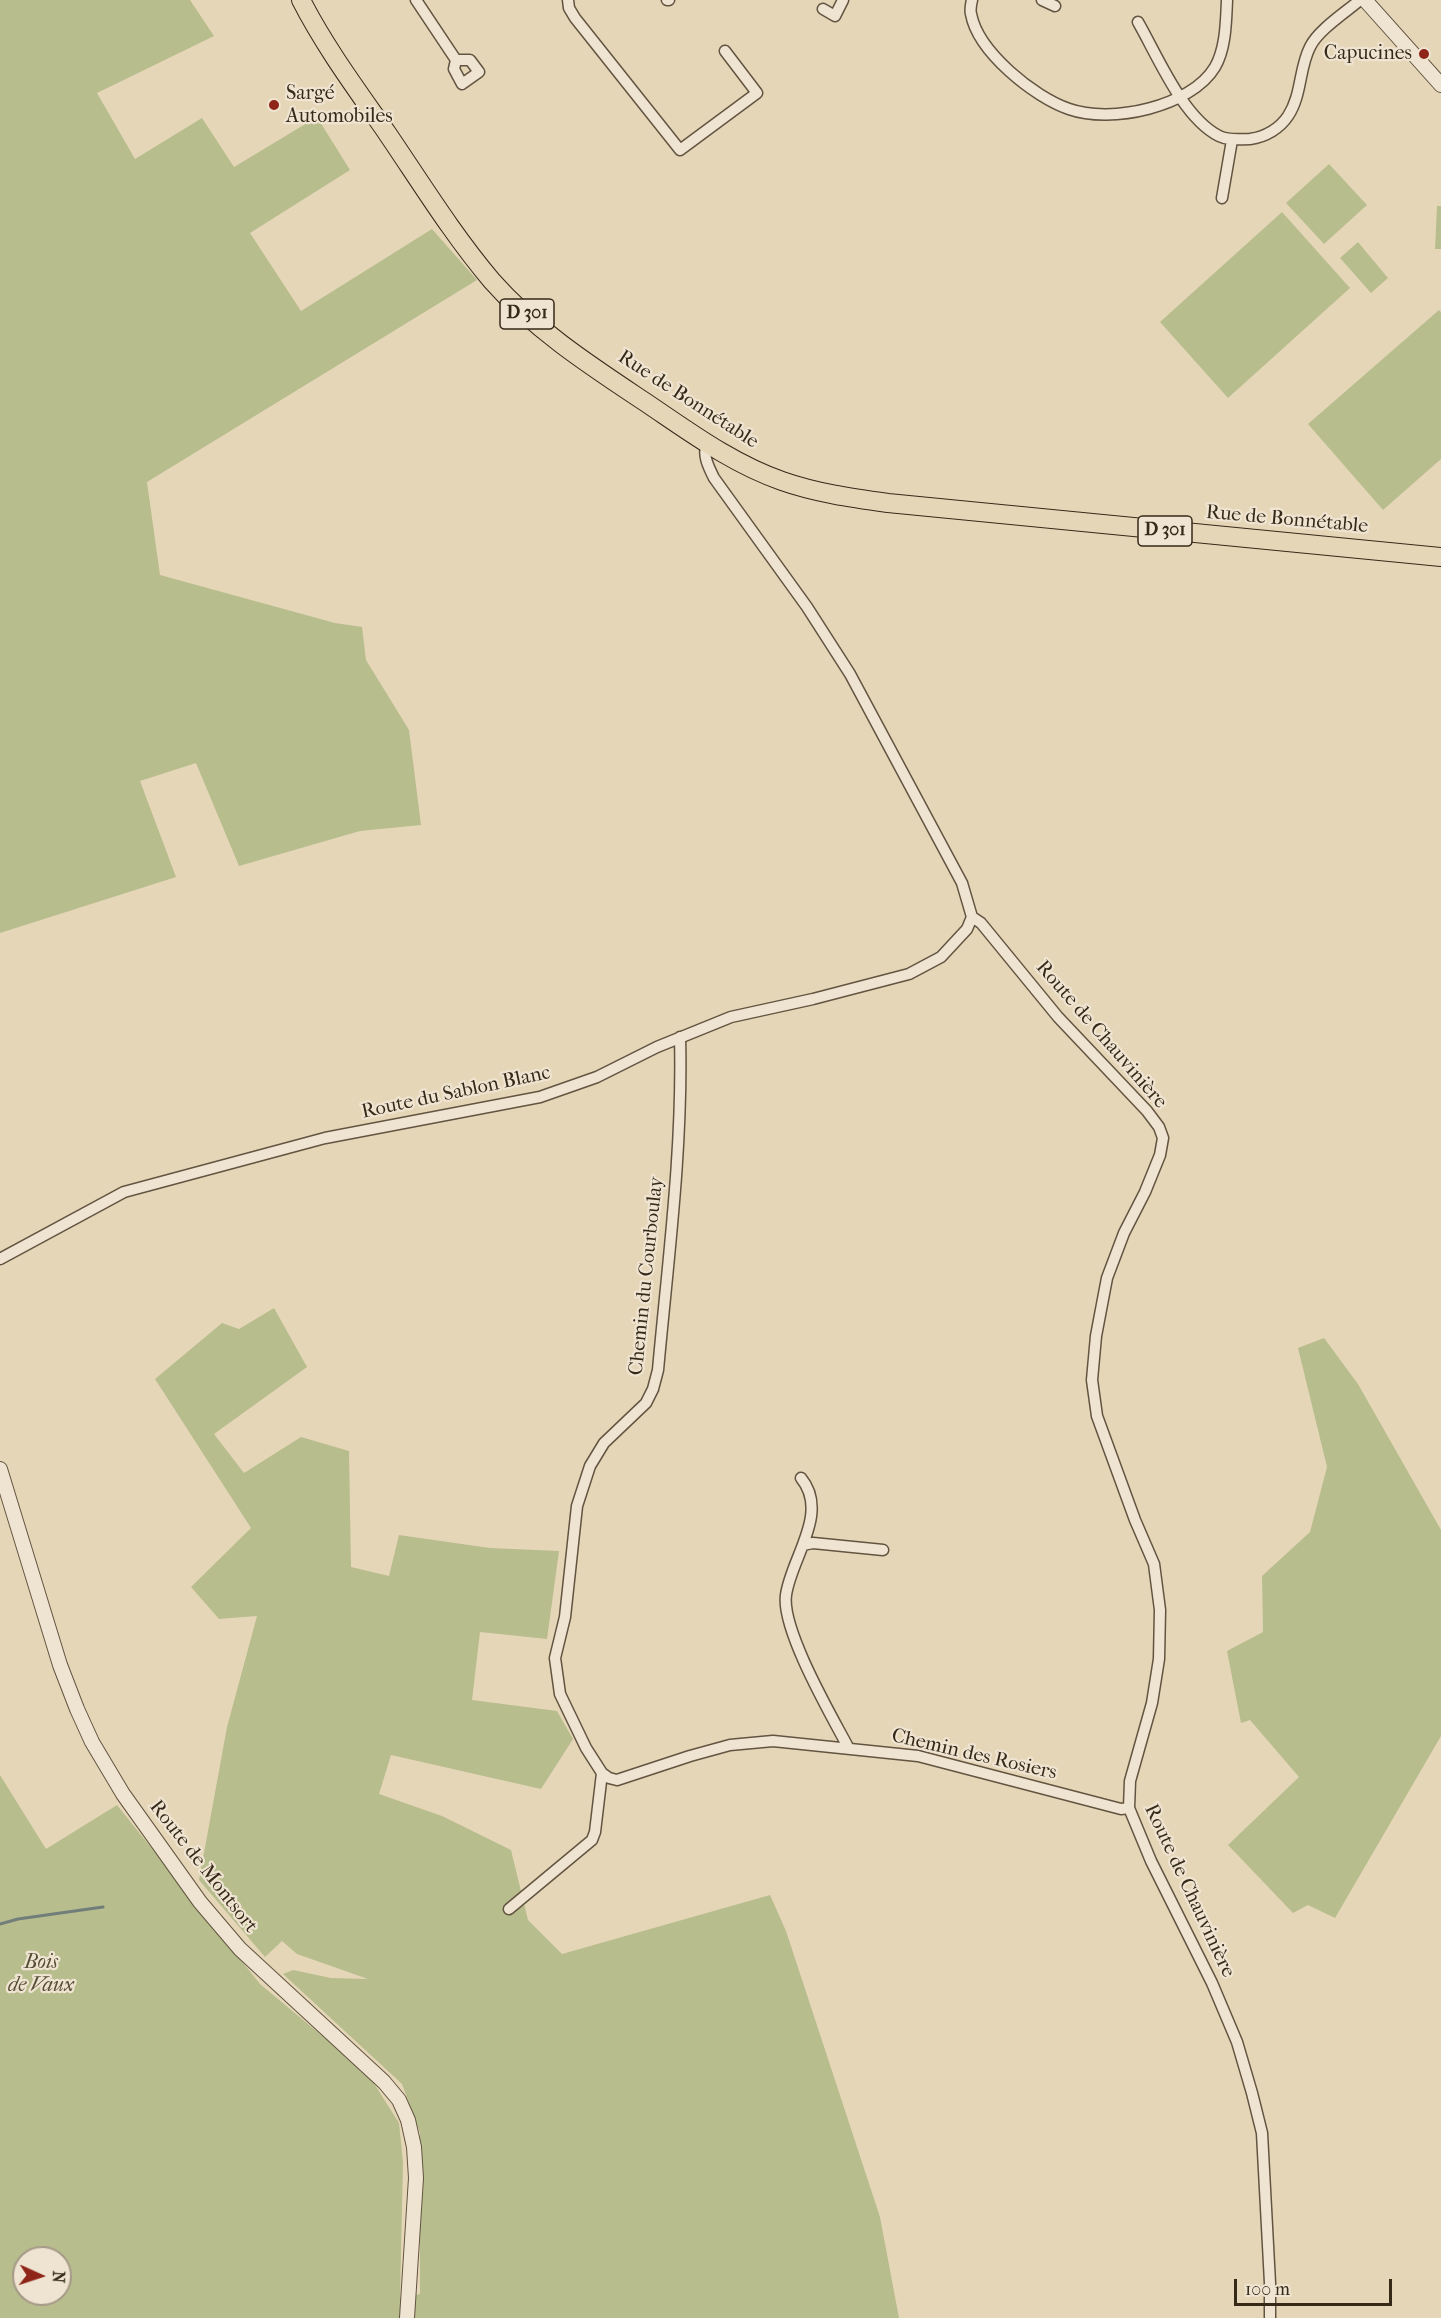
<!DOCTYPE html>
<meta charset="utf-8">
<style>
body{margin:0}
#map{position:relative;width:1441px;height:2318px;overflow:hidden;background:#e6d6b8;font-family:"IM FELL French Canon",serif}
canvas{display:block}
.north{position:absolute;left:12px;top:2246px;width:60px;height:60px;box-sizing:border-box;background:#efe4d1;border:2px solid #a59987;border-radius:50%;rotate:93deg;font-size:16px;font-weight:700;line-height:24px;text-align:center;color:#362918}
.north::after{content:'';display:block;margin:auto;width:21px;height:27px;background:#8f2418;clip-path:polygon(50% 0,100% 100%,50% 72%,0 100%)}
.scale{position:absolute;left:1234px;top:2279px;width:158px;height:27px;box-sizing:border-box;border:3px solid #362918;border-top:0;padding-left:8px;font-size:18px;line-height:21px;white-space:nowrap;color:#362918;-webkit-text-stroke:4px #efe4d1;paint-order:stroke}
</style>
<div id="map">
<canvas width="1441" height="2318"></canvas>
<div class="north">N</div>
<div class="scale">100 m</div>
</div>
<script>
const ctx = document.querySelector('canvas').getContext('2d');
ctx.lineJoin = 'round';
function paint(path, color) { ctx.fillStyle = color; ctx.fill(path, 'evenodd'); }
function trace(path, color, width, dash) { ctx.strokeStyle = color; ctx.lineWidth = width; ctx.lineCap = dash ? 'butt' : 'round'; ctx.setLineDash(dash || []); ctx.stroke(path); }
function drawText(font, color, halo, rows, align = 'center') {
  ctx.font = font + ' "IM FELL French Canon",serif'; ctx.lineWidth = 4.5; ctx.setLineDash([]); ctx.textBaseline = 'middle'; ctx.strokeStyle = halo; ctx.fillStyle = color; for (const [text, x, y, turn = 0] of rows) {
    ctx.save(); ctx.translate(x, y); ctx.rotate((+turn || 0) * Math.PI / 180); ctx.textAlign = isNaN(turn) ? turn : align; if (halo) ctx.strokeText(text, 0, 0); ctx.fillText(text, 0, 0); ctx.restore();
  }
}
paint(new Path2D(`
 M0,0H190L214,36L97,93L135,159L202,118L234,167L317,117L350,170L250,233L301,311L432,229L477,280L147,482L160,575L335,623L362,627L366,660L409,730L421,825L360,831L239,866L196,763L140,781L176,877L0,933Z
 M1329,164L1367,205L1324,244L1286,203Z
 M1437,206H1441V249H1435Z
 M1282,212L1350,288L1228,398L1160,322Z
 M1358,242L1388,278L1371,293L1340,258Z
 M1439,310L1441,312V459L1383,510L1308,424Z
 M274,1308L307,1367L214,1434L244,1473L301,1437L349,1451L351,1567L389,1576L399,1535L490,1548L559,1551L547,1639L480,1632L472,1700L557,1711L573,1739L541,1789L391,1755L379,1794L442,1816L511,1850L528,1920L562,1954L770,1895L786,1931L880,2217L899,2318H0V1775L46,1849L117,1805L260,1984L368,2074L399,2123L403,2162L400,2298L420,2294V2133L402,2084L283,1974L293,1970L331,1978L368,1979L297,1954L282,1941L265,1957L199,1880L227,1727L257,1616L219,1619L191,1587L251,1528L155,1379L222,1323L239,1329ZM24,2258H60V2294H24Z
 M1324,1338L1358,1384L1441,1530V1736L1335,1918L1308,1905L1293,1913L1228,1845L1299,1777L1250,1720L1241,1723L1227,1651L1263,1632L1262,1576L1310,1532L1327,1467L1298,1348Z`), '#b7bd8d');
trace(new Path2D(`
 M0,1924L18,1919L103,1907`), '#727e79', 3);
const minor = new Path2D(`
 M416,0L456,60L454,69L462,84L479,72L470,60H456
 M568,0L569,8L575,18L680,150L757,93L725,51
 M667,0H669
 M972,0C971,4 970,10 971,14C978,52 1034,97 1069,109C1111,124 1191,107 1215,67C1226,48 1226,21 1227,0
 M1042,0L1055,6
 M823,9L835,16L843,0
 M1138,22C1158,57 1183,118 1219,136C1229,141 1240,139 1250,139C1266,137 1280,128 1288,116C1302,95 1299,68 1310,47C1318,30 1346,12 1360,0
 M1222,198L1232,140
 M707,444C702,455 709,468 714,478L807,607L850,674L962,883L972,917L981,923L1058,1017L1147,1111L1159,1127L1163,1138L1160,1155L1145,1192L1124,1233L1107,1278L1096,1336L1092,1380L1097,1416L1135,1520L1154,1564L1160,1610L1159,1659L1152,1703L1130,1781L1129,1808L1151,1861L1212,1983L1237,2042L1252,2093L1262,2133L1270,2283V2318
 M0,1259L124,1192L325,1138L540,1097L597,1077L657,1047L731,1017L813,999L909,974L941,957L967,929L972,917
 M801,1478C830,1513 791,1558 786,1595C781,1629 831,1715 848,1747
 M803,1545L813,1543L883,1550
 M602,1773L609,1778L617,1780L690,1756L730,1745L773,1741L918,1756L1121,1809L1129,1808
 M509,1909L592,1840L595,1832L602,1773L586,1748L560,1694L555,1658L565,1617L577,1506L590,1466L604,1443L646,1403L653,1389L658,1370C668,1260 683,1148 680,1037`);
const tertiary = new Path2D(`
 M1365,0L1441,85
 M0,1469L60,1665L77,1709L92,1742L123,1794L200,1902L240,1949L384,2082L399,2100L408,2120L414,2147L416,2178L407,2318`);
const primary = new Path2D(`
 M301,0C325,47 357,90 387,133C421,183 453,235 492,281C536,331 594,368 648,404C691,433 733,464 782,481C816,493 852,498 888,503L1441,557`);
trace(minor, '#625440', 13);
trace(tertiary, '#625440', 16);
trace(primary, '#362918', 20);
trace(minor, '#efe4d1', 10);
trace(tertiary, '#efe4d1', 14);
trace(primary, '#e6d6b8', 18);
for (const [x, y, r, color] of [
 [1424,54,6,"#8f2418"],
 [274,105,6,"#8f2418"]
]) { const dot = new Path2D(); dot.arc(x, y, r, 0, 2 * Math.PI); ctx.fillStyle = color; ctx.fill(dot); trace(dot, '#efe4d1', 2); }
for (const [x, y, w] of [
 [527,314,54],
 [1165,531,54]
]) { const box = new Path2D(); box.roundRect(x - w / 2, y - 15, w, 30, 4.5); ctx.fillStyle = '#efe4d1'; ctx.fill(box); trace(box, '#362918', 1.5); }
drawText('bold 18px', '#362918', null, [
 ["D 301",527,314],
 ["D 301",1165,531]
]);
drawText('20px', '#362918', '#efe4d1', [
 ["Capucines",1412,54],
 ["Sargé",286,94,"left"],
 ["Automobiles",286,117,"left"]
], 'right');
drawText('20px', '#362918', '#efe4d1', [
 ["Rue de Bonnétable",688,400,33],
 ["Rue de Bonnétable",1287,520,5],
 ["Route de Chauvinière",1101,1035,49],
 ["Route du Sablon Blanc",456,1093,-12],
 ["Chemin du Courboulay",647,1276,-84],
 ["Chemin des Rosiers",974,1755,13],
 ["Route de Montsort",203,1867,52],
 ["Route de Chauvinière",1189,1891,65]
]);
drawText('italic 20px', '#564e35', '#efe4d1', [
 ["Bois",41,1963],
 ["de Vaux",41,1986]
]);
</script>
